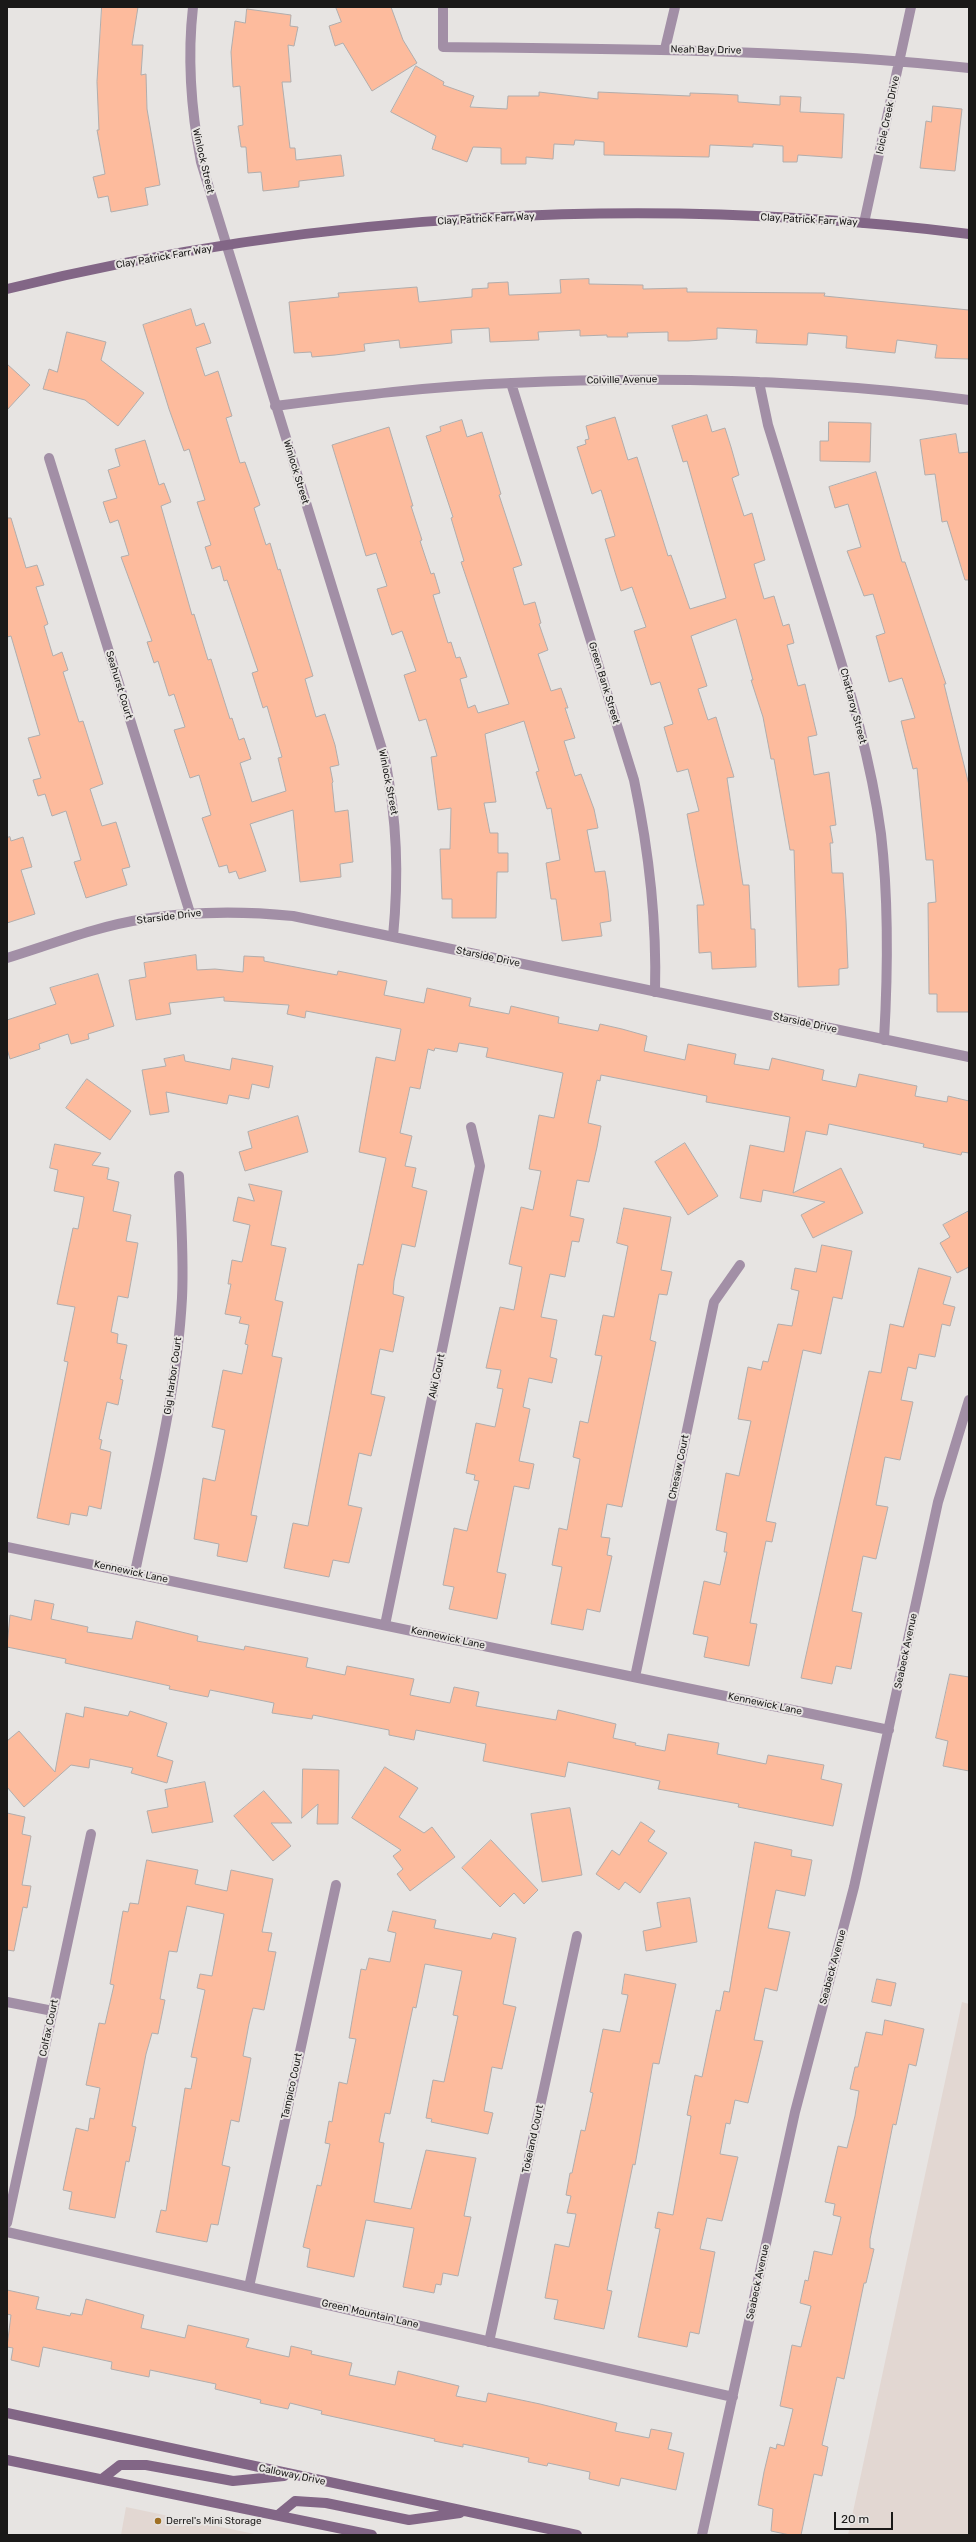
<!DOCTYPE html>
<style>
body{margin:0}
#map{position:relative;width:976px;height:2542px;overflow:hidden;background:#e7e4e2;font-family:Rubik,sans-serif}
canvas{display:block}
.frame{position:absolute;inset:0;border:8px solid #1a1918;pointer-events:none}
.scale{position:absolute;left:834px;top:2512px;width:59px;height:18px;box-sizing:border-box;border:2px solid #1a1918;border-top:0;padding-left:5px;font-size:12px;line-height:14px;white-space:nowrap;color:#1a1918;-webkit-text-stroke:3px #e7e4e2;paint-order:stroke}
</style>
<div id="map">
<canvas width="976" height="2542"></canvas>
<div class="frame"></div>
<div class="scale">20 m</div>
</div>
<script>
const ctx = document.querySelector('canvas').getContext('2d');
ctx.lineJoin = 'round';
function paint(path, color) { ctx.fillStyle = color; ctx.fill(path, 'evenodd'); }
function trace(path, color, width, dash) { ctx.strokeStyle = color; ctx.lineWidth = width; ctx.lineCap = dash ? 'butt' : 'round'; ctx.setLineDash(dash || []); ctx.stroke(path); }
function drawText(font, color, halo, rows, align = 'center') {
  ctx.font = font + ' Rubik,sans-serif'; ctx.lineWidth = 4; ctx.setLineDash([]); ctx.textBaseline = 'middle'; ctx.strokeStyle = halo; ctx.fillStyle = color; for (const [text, x, y, turn = 0] of rows) {
    ctx.save(); ctx.translate(x, y); ctx.rotate((+turn || 0) * Math.PI / 180); ctx.textAlign = isNaN(turn) ? turn : align; if (halo) ctx.strokeText(text, 0, 0); ctx.fillText(text, 0, 0); ctx.restore();
  }
}
paint(new Path2D(`
 M962,2002L969,2004V2535H848Z
 M126,2507L259,2535H121Z`), '#e2d7d2');
const building = new Path2D(`
 M102,7H138L132,45H143L141,75L146,74L147,109L160,185L145,188L148,205L111,212L108,196L98,198L93,177L105,174L97,130H99L97,82Z
 M336,7H391L403,40L417,63L372,91L343,43L335,46L329,26L341,22Z
 M247,9L291,15L290,26L298,27L294,46L288,45L291,82H282L290,148H295L296,160L341,155L344,176L299,181V187L263,191L261,172L248,173L246,147H241L238,126L243,125L240,86L233,87L231,52L235,21L245,23Z
 M416,66L444,82L443,85L474,96L470,107L507,109L508,96H539V92L598,99V92L690,96V93L719,94L738,95V102L780,105V96L801,97L800,112L844,114L842,158L798,155L797,162H783V146L753,144V147L710,145L709,157L604,155V142L575,140L574,145L554,144L553,159L526,157V164H501V148L473,147L467,162L432,149L436,136L391,112Z
 M933,106L962,109L955,171L920,168L926,121L931,122Z
 M589,279V284L643,285V289L687,288V292L825,293L824,296L969,310V359L935,358L937,345L897,340L895,353L846,348L847,336L808,333L807,345L756,343L757,330L717,328V339L688,341H668V332L627,333L628,337H607V335L580,336V330L538,332L539,340L490,342L489,328L451,330L452,343L400,348L399,340L364,344L365,351L335,355L312,357L311,352L294,353L289,302L339,297L338,293L417,287L419,302L472,297V289L488,288V283L508,282L509,295L561,293L560,280Z
 M191,309L196,326L204,323L211,343L196,348L205,376L218,371L232,416L226,418L240,463L245,462L260,505L254,508L266,545L270,543L278,570L280,569L313,676L305,679L316,717L325,714L335,745L339,765L330,767L333,782L332,783L335,812L348,810L353,862L340,864L341,877L300,882L293,810L250,824L266,871L239,879L236,871L229,873L227,865L219,867L202,818L211,815L199,775L190,778L174,730L185,727L174,694L169,696L158,661L154,663L147,642L152,641L121,557L129,555L118,520L110,523L103,502L117,498L108,470L120,466L115,449L145,440L159,485L164,483L171,502L161,506L192,615L194,614L208,660L211,659L230,719L232,718L239,740L244,738L251,759L240,763L252,802L286,791L278,758L282,757L267,706L263,708L252,673L258,671L227,580L224,581L220,566L212,569L205,547L211,545L197,502L205,500L189,449L184,451L169,409L143,325Z
 M67,332L106,342L101,360L144,393L118,426L85,400L43,389L49,369L57,372Z
 M7,364L30,385L7,410Z
 M707,415L712,432L725,428L731,447L739,475L732,478L744,516L752,513L765,560L754,564L764,599L774,596L783,626L789,624L794,643L787,645L798,686L805,684L817,735L808,737L814,775L829,772L836,825L830,826L833,843H830L832,873H843L846,920L848,968L839,969V985L798,987L794,850H790L774,759H771L763,717L751,680H753L736,619L691,636L707,686L698,689L708,720L716,717L734,777L727,778L743,885H749L751,929H755L756,967L712,969L711,952L699,953L697,905H704L687,814L699,811L688,769L677,772L664,727L673,724L660,682L651,685L634,631L646,627L632,587L621,591L615,572L605,539L615,536L601,490L592,494L577,447L586,444L585,440L589,439L586,426L615,417L628,460L637,457L668,556L671,555L690,609L726,598L687,461L683,462L672,426Z
 M462,420L467,437L482,432L501,494L499,495L522,565L513,568L524,605L535,602L541,623L539,624L548,650L538,654L551,691L561,688L568,708H565L575,738L564,741L575,776L581,774L594,809L598,828L587,830L595,872L605,871L608,890L611,921L600,923L602,936L562,941L556,899H551L546,863L560,860L551,808L547,809L536,772L539,771L524,721L485,734L496,802L484,803L490,833H498V853H508V872H497L496,918H452V899H442L440,849H450L451,808L438,810L431,757L437,756L426,719L419,721L404,675L416,671L402,631L392,635L377,589L387,586L376,553L366,556L332,445L389,427L413,506H411L422,540L420,541L431,574L434,573L440,593L433,595L448,643L451,642L456,658L460,657L467,677L460,679L468,708L475,705L478,713L509,704L461,562L464,561L451,518L453,517L426,436L441,431L440,427Z
 M829,422L871,423L870,462L820,461V441H828Z
 M956,434L959,453L969,452V580H965L947,521L942,522L935,474L925,475L920,440Z
 M876,472L902,562H905L946,684H944L969,785V1012H937V994H929L928,903L936,902L933,860H926L917,768L913,769L901,721L915,718L902,678L889,682L876,636L885,633L873,594L864,596L847,551L861,547L848,504L835,508L829,487Z
 M7,518H11L26,568L37,565L44,585L36,587L48,624L44,626L53,656L62,652L68,670L63,672L79,722L83,721L103,784L90,789L102,826L116,822L130,867L122,869L127,885L86,898L74,862L81,860L66,811L52,816L45,794L38,796L33,780L41,778L28,738L40,735L11,636L7,637Z
 M10,837L11,841L23,837L32,867L21,870L35,914L7,923V838Z
 M196,955L197,970L215,969L243,972L244,956L264,957V961L337,975L338,971L387,981L384,995L424,1003L427,988L471,998L469,1006L509,1014L511,1006L559,1017L558,1023L598,1031L600,1024L622,1029L647,1036L644,1051L685,1060L688,1044L736,1054L734,1064L769,1070L772,1058L824,1070L822,1080L856,1087L859,1074L917,1086L915,1096L947,1102L948,1096L969,1101V1153L962,1152L961,1155L923,1147L924,1144L829,1124L827,1135L806,1131L793,1193L841,1168L863,1213L813,1238L801,1215L825,1202L763,1190L761,1202L740,1198L750,1145L784,1152L790,1117L706,1102L707,1096L601,1075L600,1081L597,1080L588,1123L601,1126L597,1147L589,1182L577,1180L570,1216L584,1219L579,1242L572,1241L565,1277L550,1274L541,1317L557,1320L550,1357L557,1359L552,1383L529,1378L523,1407L530,1409L519,1461L534,1464L529,1489L514,1486L497,1572L506,1574L497,1619L449,1609L454,1587L443,1585L454,1528L467,1531L479,1481L474,1480L475,1475L466,1473L476,1423L495,1427L503,1389L497,1388L501,1370L486,1368L500,1307L514,1310L522,1267L509,1264L521,1207L533,1210L541,1171L529,1169L539,1115L554,1118L563,1073L486,1057L488,1048L459,1043L457,1052L435,1048L434,1051L428,1049L420,1089L410,1087L400,1133L412,1136L405,1166L416,1168L412,1187L427,1191L415,1247L402,1244L394,1281L393,1294L404,1297L393,1352L380,1349L371,1394L385,1397L371,1456L359,1453L348,1505L362,1508L349,1563L333,1560L329,1577L284,1568L293,1523L308,1526L358,1264L363,1265L386,1158L359,1152L376,1057L395,1061L401,1029L306,1011L305,1018L287,1014L289,1005L224,1001V997L169,1003L171,1014L136,1020L129,980L146,977L144,963Z
 M98,974L114,1026L88,1034L89,1039L71,1044L68,1034L39,1044L40,1049L10,1059L7,1049V1020L56,1004L50,988Z
 M184,1055L185,1061L230,1070L232,1058L273,1066L269,1088L252,1084L249,1099L229,1095L227,1104L166,1092L169,1112L150,1115L142,1070L166,1066L164,1059Z
 M87,1079L131,1111L110,1140L66,1108Z
 M298,1116L308,1152L245,1171L239,1152L252,1148L248,1132Z
 M685,1143L718,1196L688,1215L655,1162Z
 M55,1144L101,1153L92,1165L109,1168L107,1179L119,1182L113,1211L131,1215L126,1241L138,1243L128,1298L118,1296L111,1332L118,1334L117,1343L127,1345L120,1379L123,1380L118,1405L107,1402L99,1439L102,1440L100,1449L111,1452L101,1509L89,1506L87,1516L71,1513L69,1525L37,1518L68,1362L64,1361L75,1307L57,1304L73,1228L78,1229L84,1197L54,1191L58,1170L50,1168Z
 M249,1184L282,1191L271,1245L286,1248L275,1300L283,1302L272,1356L282,1358L251,1515L257,1516L247,1562L217,1556L219,1544L194,1539L203,1478L215,1481L225,1430L212,1427L223,1370L242,1374L248,1345L245,1344L249,1325L239,1323L241,1317L225,1314L231,1284H228L232,1260L242,1262L250,1225L233,1221L238,1197L254,1201Z
 M624,1208L671,1217L661,1270L672,1272L667,1295L659,1294L650,1340L656,1342L622,1507L607,1504L601,1537L610,1538L607,1555L612,1556L600,1612L587,1609L583,1630L551,1624L562,1567L552,1565L559,1528L567,1530L580,1459L573,1457L580,1421L588,1423L602,1356L595,1355L603,1315L614,1317L628,1246L617,1243Z
 M969,1211V1267L957,1273L940,1243L950,1237L943,1225Z
 M822,1245L852,1251L842,1299L833,1297L821,1354L803,1350L766,1521L776,1523L772,1542L766,1541L759,1575L750,1623L757,1624L749,1666L704,1657L708,1637L693,1634L704,1581L720,1585L727,1552H724L727,1533L716,1530L726,1473L739,1476L751,1421L738,1419L748,1367L761,1370L763,1361L768,1362L778,1324L792,1326L799,1291L791,1289L795,1268L816,1272Z
 M919,1268L951,1277L943,1304L955,1307L950,1326L942,1324L935,1357L919,1354L916,1369L908,1367L901,1400L913,1402L900,1460L885,1457L876,1505L888,1507L876,1559L863,1556L852,1611L862,1613L851,1669L836,1666L832,1684L801,1678L869,1371L881,1373L890,1324L903,1327Z
 M35,1600L54,1604L51,1619L88,1627L87,1632L132,1639L136,1621L198,1636L197,1641L244,1650L245,1646L308,1658L306,1667L345,1675L347,1666L414,1679L410,1695L450,1703L454,1687L479,1692L476,1706L556,1720L558,1710L616,1724L613,1738L636,1743L635,1745L665,1751L668,1734L719,1743L717,1754L766,1764L768,1755L824,1765L821,1779L842,1784L833,1826L738,1807L739,1804L658,1789L660,1781L568,1762L565,1777L483,1761L486,1744L416,1730L414,1740L389,1735V1730L313,1715L312,1719L272,1713L274,1703L210,1690L208,1697L169,1689L170,1686L65,1663L66,1659L7,1647L10,1615L31,1620Z
 M950,1674L969,1677V1771L943,1766L948,1741L936,1738Z
 M85,1707L128,1716L130,1711L167,1723L157,1756L173,1761L167,1783L131,1773L133,1768L90,1759L89,1768L71,1765L24,1807L7,1787V1741L19,1731L55,1772L66,1713L83,1717Z
 M385,1767L418,1788L399,1817L424,1833L432,1827L455,1857L410,1891L397,1874L403,1869L393,1856L401,1850L352,1818Z
 M303,1769L339,1770L338,1824H317L318,1804L302,1818Z
 M205,1782L213,1822L152,1833L147,1811L168,1807L165,1790Z
 M264,1791L292,1823H271L291,1846L273,1861L234,1816Z
 M570,1808L582,1875L542,1882L531,1814Z
 M7,1813L25,1817L22,1834L31,1836L22,1885L31,1886L27,1908L23,1907L14,1951L7,1950Z
 M641,1822L655,1831L648,1841L667,1853L640,1893L625,1882L619,1890L596,1874L612,1850L619,1855Z
 M491,1840L538,1890L524,1904L514,1893L500,1907L462,1868Z
 M755,1842L792,1850L791,1856L812,1860L805,1896L776,1890L768,1928L790,1932L777,1991L765,1988L754,2040L763,2041L748,2103L735,2100L730,2124L726,2123L720,2154L738,2157L722,2221L707,2218L700,2249L715,2252L699,2334L690,2332L687,2347L638,2337L660,2229L655,2228L658,2212L673,2215L691,2116L687,2115L695,2075L702,2077L716,2010L720,2011L724,1991L729,1992Z
 M147,1860L198,1870L195,1884L227,1891L231,1870L273,1879L262,1932L272,1933L268,1951L276,1952L264,2010L253,2008L249,2024L243,2056L251,2058L239,2122L231,2120L222,2165L230,2167L218,2225L211,2224L207,2242L156,2232L161,2210L166,2211L185,2088L191,2089L197,2058L191,2057L205,1990L197,1988L200,1974L212,1976L224,1914L187,1906L177,1952L169,1951L160,1999L165,2000L158,2034L152,2033L146,2054L132,2126L136,2127L129,2162L126,2161L115,2218L69,2209L72,2192L63,2190L76,2128L88,2131L90,2118L94,2119L100,2088L86,2085L99,2023L105,2024L114,1985L110,1984L123,1911L128,1912L130,1903L138,1904Z
 M690,1898L697,1942L646,1951L643,1931L661,1927L657,1903Z
 M393,1911L436,1920L434,1928L491,1939L493,1933L516,1938L503,2004L516,2007L502,2069L492,2067L484,2111L493,2113L488,2134L431,2122L432,2119L426,2118L433,2080L444,2082L458,2016L453,2015L462,1971L425,1964L416,2008L413,2007L390,2114L385,2113L379,2142L384,2143L374,2202L411,2209L426,2150L476,2158L464,2216L471,2217L458,2276L443,2273L441,2285L436,2284L434,2293L403,2287L414,2228L366,2220L354,2277L307,2267L310,2249L303,2247L317,2185L321,2186L330,2144L325,2143L329,2121L332,2122L339,2082L347,2084L356,2039L349,2038L361,1969L366,1970L369,1958L390,1962L396,1933L388,1931Z
 M625,1974L676,1984L659,2064L653,2063L635,2165L633,2164L607,2290L612,2291L604,2329L554,2319L558,2300L545,2298L555,2244L569,2247L576,2214L567,2213L571,2196L566,2195L570,2173H572L581,2130L585,2131L593,2093L590,2092L603,2029L620,2032L628,1995L622,1994Z
 M877,1979L896,1983L891,2006L872,2002Z
 M885,2020L924,2029L916,2066L909,2064L896,2125L893,2124L870,2239V2248L874,2249L866,2283H864L844,2379L837,2377L822,2445L828,2447L822,2476L814,2474L801,2535H790L771,2531L773,2509L758,2505L764,2472L770,2447L776,2449L777,2444L784,2446L793,2409L780,2406L792,2345L801,2347L811,2306L800,2303L805,2280L808,2281L814,2251L832,2255L841,2217L833,2215L835,2204L825,2202L838,2146L847,2148L855,2116L859,2091L850,2089L855,2067H858L866,2032L882,2035Z
 M7,2290L39,2297L36,2309L70,2316L71,2313L82,2315L86,2299L144,2315L141,2328L185,2338L188,2325L249,2339L246,2347L289,2357L291,2346L312,2351L311,2354L352,2363L349,2375L395,2385L398,2371L459,2386L456,2396L486,2402L488,2393L540,2404L617,2423L615,2431L649,2438L651,2429L672,2433L668,2449L684,2453L676,2490L621,2478L619,2486L589,2479L590,2472L548,2463L547,2466L528,2462L529,2458L463,2444V2447L434,2441L435,2439L321,2414L322,2411L290,2403L288,2409L260,2403L261,2400L215,2389L216,2384L150,2370L149,2377L111,2369L112,2362L43,2347L39,2367L11,2360L13,2348L7,2347L11,2315L7,2314Z`);
paint(building, '#fdbb9d');
trace(building, '#b1adac', 1);
trace(new Path2D(`
 M193,7C187,60 191,110 201,162L385,759C397,821 399,874 393,937
 M443,7V47C619,49 794,49 969,68
 M665,49L675,7
 M864,223L911,7
 M759,382L768,425C788,489 808,554 828,619C850,690 871,760 881,834C889,903 888,971 884,1040
 M511,383L634,780C649,851 657,919 655,992
 M275,406C354,396 433,386 512,383C664,376 818,380 969,400
 M49,458L190,913
 M7,958C52,944 98,926 144,919C194,911 243,911 293,916L969,1057
 M7,1547L889,1730
 M135,1572C154,1482 177,1390 182,1298C184,1257 181,1217 179,1176
 M385,1625L480,1166L471,1127
 M635,1677L714,1302L740,1265
 M7,2002L53,2011
 M7,2223L91,1834
 M7,2232L733,2397
 M249,2287L336,1885
 M489,2342L577,1936
 M702,2535L795,2112L854,1887L938,1502L969,1400`), '#a28fa6', 10);
trace(new Path2D(`
 M7,289C319,212 650,194 969,234
 M7,2413L577,2535
 M7,2460L372,2535
 M102,2479L120,2465H146L233,2481L284,2476
 M278,2515L295,2501L326,2503L409,2520L460,2513`), '#826686', 10);
for (const [x, y, r, color] of [
 [158,2521,4,"#a07024"]
]) { const dot = new Path2D(); dot.arc(x, y, r, 0, 2 * Math.PI); ctx.fillStyle = color; ctx.fill(dot); trace(dot, '#e7e4e2', 1.5); }
drawText('10px', '#1a1918', '#e7e4e2', [
 ["Neah Bay Drive",706,50,1],
 ["Icicle Creek Drive",888,115,-78],
 ["Winlock Street",203,161,77],
 ["Clay Patrick Farr Way",486,219,-3],
 ["Clay Patrick Farr Way",809,220,3],
 ["Clay Patrick Farr Way",164,257,-10],
 ["Colville Avenue",622,380,-1],
 ["Winlock Street",296,472,73],
 ["Green Bank Street",604,683,73],
 ["Seahurst Court",119,685,73],
 ["Chattaroy Street",853,706,75],
 ["Winlock Street",388,782,79],
 ["Starside Drive",169,917,-7],
 ["Starside Drive",488,957,12],
 ["Starside Drive",805,1023,12],
 ["Gig Harbor Court",173,1376,-82],
 ["Alki Court",437,1376,-78],
 ["Chesaw Court",679,1467,-78],
 ["Kennewick Lane",131,1572,12],
 ["Kennewick Lane",448,1638,12],
 ["Seabeck Avenue",906,1651,-78],
 ["Kennewick Lane",765,1704,12],
 ["Seabeck Avenue",833,1967,-75],
 ["Colfax Court",49,2028,-78],
 ["Tampico Court",292,2086,-78],
 ["Tokeland Court",533,2139,-78],
 ["Seabeck Avenue",758,2282,-78],
 ["Green Mountain Lane",370,2314,13],
 ["Calloway Drive",292,2475,12]
]);
drawText('10px', '#1a1918', '#e7e4e2', [
 ["Derrel's Mini Storage",166,2521]
], 'left');
</script>
